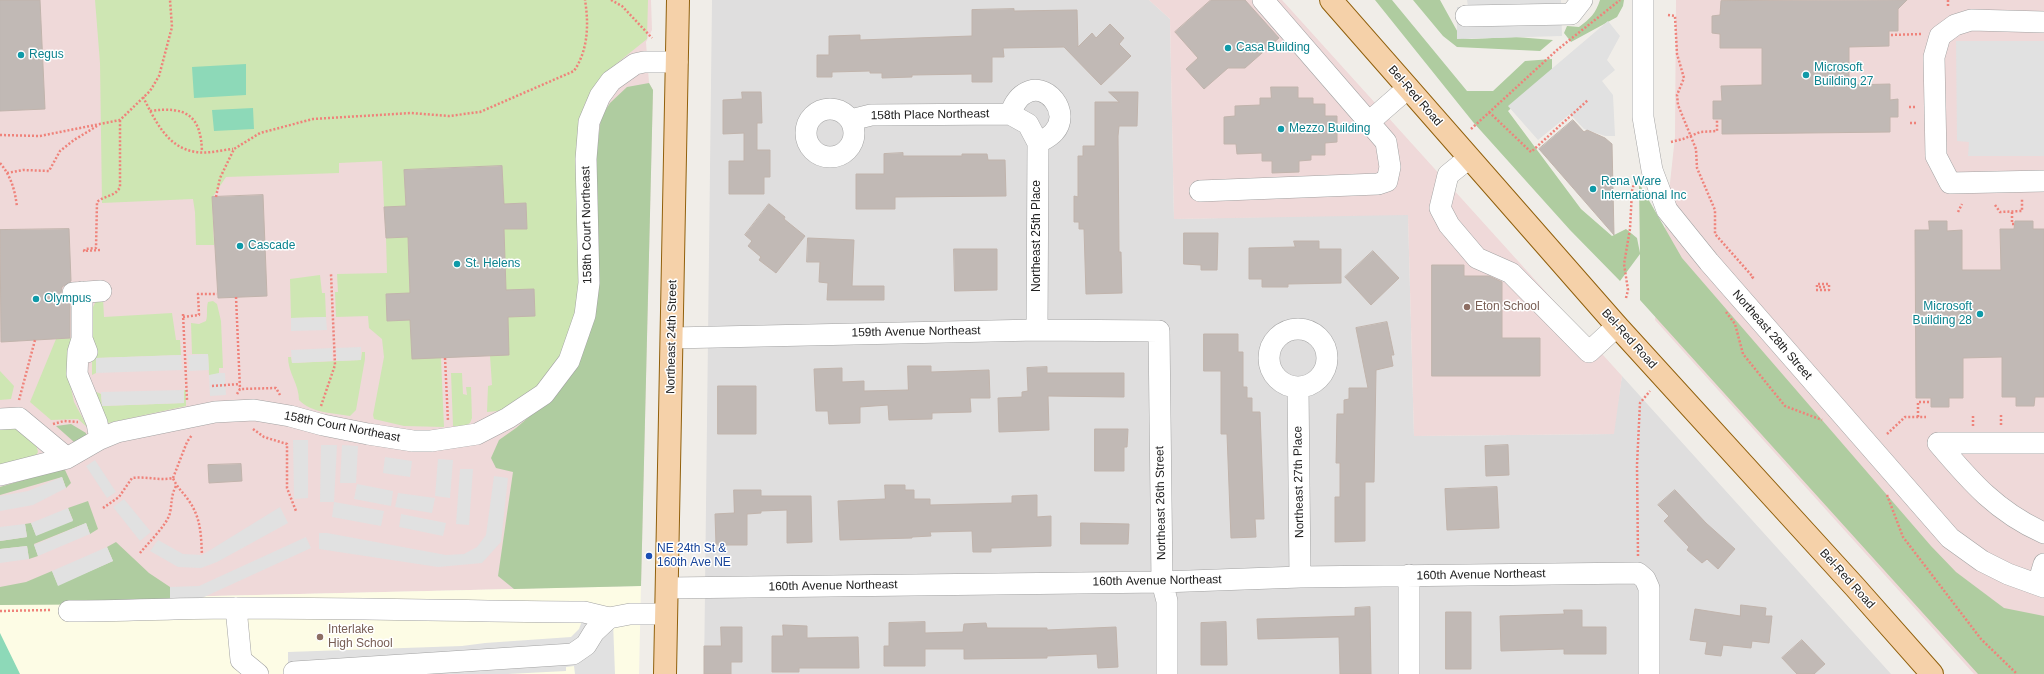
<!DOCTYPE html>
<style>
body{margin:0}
canvas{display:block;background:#f0ede8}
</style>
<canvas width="2044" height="674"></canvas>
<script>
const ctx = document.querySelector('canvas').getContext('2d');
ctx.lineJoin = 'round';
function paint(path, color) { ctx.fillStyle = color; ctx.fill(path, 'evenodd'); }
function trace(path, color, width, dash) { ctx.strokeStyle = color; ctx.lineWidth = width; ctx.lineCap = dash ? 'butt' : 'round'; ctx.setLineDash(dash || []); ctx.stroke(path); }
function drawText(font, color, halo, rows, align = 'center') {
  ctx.font = font + ' Helvetica,sans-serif'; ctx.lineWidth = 3; ctx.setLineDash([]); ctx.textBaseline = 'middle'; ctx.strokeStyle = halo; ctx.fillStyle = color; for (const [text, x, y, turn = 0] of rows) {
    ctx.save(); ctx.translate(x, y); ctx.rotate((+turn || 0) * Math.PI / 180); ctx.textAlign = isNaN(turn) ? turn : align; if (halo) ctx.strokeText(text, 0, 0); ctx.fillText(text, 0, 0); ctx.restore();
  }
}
paint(new Path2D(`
 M712,0H1149L1170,19L1174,219L1408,214L1414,436L1613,434L1622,376L1891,674H704Z`), '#dfdede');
paint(new Path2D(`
 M0,0H651L652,30L646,42L649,83L653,90L641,586L0,601Z
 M1149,0H1282L1622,376L1614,434L1414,436L1408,215L1174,219L1170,19Z
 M1676,0H2044V674H1974L1655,320L1675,137Z`), '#efd9d9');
paint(new Path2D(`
 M641,586L639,674H0V601Z`), '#fdfce5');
paint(new Path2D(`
 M95,0H648L647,39L616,64L585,103L579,144L581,212L578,301L572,329L561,357L544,381L508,410L487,412L488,386L492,385L490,356L508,317L535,315L534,289L506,290L504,229L527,228L526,203L504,204L502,166L404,170L406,206L384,207L382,161L339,163V173L226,177L212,198L214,245H196L195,212L193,199L102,203L100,63Z
 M408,237L410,293L386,294L387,321L410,320L441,358L444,427L404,426L374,419L373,415L384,357L382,339L369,328L368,316L336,317L335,292H338L337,274L387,273L386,238Z
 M320,275L322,293H325L326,317L291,318L290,279Z
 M103,298L104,317L172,313L176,340H180L181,355L96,358V373L92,375V309L96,301Z
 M213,301L217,304L221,321L223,368H219V375H209L208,354H192L191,323L199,324L206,321C208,314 206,309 208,302Z
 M74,338L71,388L74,402L88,428L78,419L51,420L30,402L56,339Z
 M362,352H365V359L356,410L350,416C333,413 311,413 299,400C299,384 288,373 288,357H291L292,363L361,360Z
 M0,371L14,386L11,399L0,400Z
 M451,373H462L463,394L467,395L466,387H471L472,418L470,423L463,427L453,426Z
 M184,390H186V406L108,423L103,418L94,391L101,394L102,406L184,403Z
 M13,427L36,444L38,452L34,458L0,469V428Z`), '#cee6b3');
paint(new Path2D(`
 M1375,0H1392L1467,91H1493L1525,61L1552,59V71L1508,111L1581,209L1612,236L1626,229L1637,238L1640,253L1639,183L1682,258L1931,546L1956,572L2004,608L2044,616V674H1978L1640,300V254L1620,281L1570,230L1473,122Z
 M1413,0H1440L1461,38L1471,39L1516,37L1553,40L1540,51L1457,47L1443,36Z
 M1600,0H1624L1623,6L1617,17L1571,42L1564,33L1567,26L1579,27C1590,19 1596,13 1600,0Z
 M649,83L653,90L641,586L514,589L498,576L513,472L496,468L491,458L499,440L516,428L543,405L571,370L601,117L610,103L627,87Z
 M71,424L86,433V437L74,442L56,426Z
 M60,469L65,470L71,483L66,488L62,477L0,495V487Z
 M88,501L98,529L90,534L86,523L34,544L38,556L29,559L27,546L0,549V541L27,537L25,524L31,523L36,535L73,520L68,508Z
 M116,542L149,573L170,587V604L0,605V587L26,582L52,571L58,585L113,561L107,547Z`), '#afcca0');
paint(new Path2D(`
 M246,64V95L194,98L192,67Z
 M253,108L254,129L214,131L212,110Z
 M0,633L20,674H0Z`), '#8dd9b8');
paint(new Path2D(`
 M1467,0H1561L1562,36L1457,39V7H1468Z
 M1608,21L1620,36L1607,60L1615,70L1602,81L1613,95L1615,136H1605L1584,129L1570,114L1538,140L1508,106Z
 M1956,41H2044V156H1968L1969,142L1957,141Z
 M326,317L327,330L291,331V318Z
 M361,347V360L337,361L336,348Z
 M332,348V361L292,363L291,350Z
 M208,354L209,370L189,371L188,355Z
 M181,355L182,370L96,373V358Z
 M219,373H225L226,395L210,396L209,375Z
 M184,390V403L102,406L101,392Z
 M293,440H308V498L294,499Z
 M321,445H337L334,502L384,511L381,526L332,517L334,502H320Z
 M342,445L358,446L356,483H340Z
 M385,457L412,461L410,477L383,473Z
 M438,459L453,460L450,498L435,496Z
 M95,460L116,492L107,498L86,466Z
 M460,469H473L469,525L456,524Z
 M494,476L508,478L501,542L482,563L438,567L319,549V533H327L446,555L464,554L477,547L486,535Z
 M62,477L66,488L33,505L0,511V496L28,491Z
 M357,484L393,491L391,506L354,499Z
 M398,493L435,498L432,513L395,507Z
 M124,499L151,532L140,541L113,507Z
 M280,507L288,523L217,562L201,568L178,567L150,551L158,540L183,554L202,555Z
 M68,508L73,521L36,536L31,523Z
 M401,514L446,523L443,536L399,527Z
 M86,523L90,534L38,556L34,545Z
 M25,524L27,537L0,541V527Z
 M306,537L311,548L191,603L170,604V587L199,586Z
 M27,546L29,559L0,563V549Z
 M107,547L113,561L58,586L52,571Z
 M582,621L613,622L615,674H575L574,666L566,667V671L508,674H288V652L462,646L485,643L571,637L579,629Z`), '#e1e1e1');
const building = new Path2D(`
 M0,0H40L45,109L0,111Z
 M1211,0H1245L1279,38L1245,68H1228L1204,89L1186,69L1198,58L1175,32Z
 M1907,0L1898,9V31H1889V46L1849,47V85L1890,84V100L1898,99V117H1890V132L1722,134V119H1713V101H1722L1721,86L1762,85V48H1720V34L1712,33V16L1720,15L1721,1Z
 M1014,9V11L1077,10L1078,47L1092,33L1096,38L1110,24L1124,38L1119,44L1131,56L1101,85L1064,47L1003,48L1004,57H992V82H972V74L912,75V77L882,78V73H870V71L832,72V77H817V55H829V36L860,35V40L972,36V10Z
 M1271,87H1298V98H1313V104H1325V116H1337V142L1325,143V155H1311V160L1299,161V172L1272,173V161H1262V153L1237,154L1236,144H1224V117L1235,116V106L1260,105V98H1271Z
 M742,92H761L762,123H757V150H770V177H764V194H729V161H744V133L723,134V100L742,99Z
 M1109,92H1138L1137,126H1119L1118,136L1119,252H1121L1122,293L1086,294L1084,229H1079V222H1074V196L1078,197V156H1083V146H1095V102H1119Z
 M1573,120L1584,132L1587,130L1605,138L1612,144L1614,235L1539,149Z
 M903,153V156H962V154H987L988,160H1005L1006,196L895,197V209H856V174H884V154Z
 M502,166L504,204L526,203L527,229H504L506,290L534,289L535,316L508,317L509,355L412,359L410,320L387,321L386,294L410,293L408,237L386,238L384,207L406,206L404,170Z
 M263,195L267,296L218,298L212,197Z
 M769,204L785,217L784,219L805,236L776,273L759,260L761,257L748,246L752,241L745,235Z
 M1929,221H1947V231L1962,230V270H2001L2000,229H2014L2015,221H2033V229H2044V397H2035L2034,406H2016V397H2002V357L1963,358V398H1949V407H1931V398H1916L1915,230H1929Z
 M69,229L71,281L62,287L61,293L63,300L70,304V338L1,342L0,230Z
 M1184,233H1218L1217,270H1201V265L1184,264Z
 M808,238L854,240L852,286H884V300H827L828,283L819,282L820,262H807Z
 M1294,241H1319V249H1341V283L1288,284V287H1262V279H1249V248L1295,247Z
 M954,249H997V290L955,291Z
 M1373,251L1399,278L1371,305L1345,277Z
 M1432,265H1464V276H1489L1502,282V338H1540V376H1432Z
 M1387,322L1394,355H1391L1393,366L1376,370L1374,482H1365V541L1335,542V497H1340V463H1336L1337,414H1344V400L1349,399V388H1368L1356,328Z
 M1204,334H1238V352H1243V387H1247V398H1252V412H1260L1264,519H1255L1256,537L1231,538L1227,434H1221V371H1204Z
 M908,366H931V372L989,370L990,398H970L971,412L932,413V419L889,420L888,405L860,407V423L829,424L828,411H816L814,369L842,368V382L864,381V391L908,390Z
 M1047,367V373H1124V397L1048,396L1049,430L999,432L998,398L1022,397V392L1028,391L1027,368Z
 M718,386H756V434H718Z
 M1095,429H1128L1127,447H1124V471H1095Z
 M1508,445L1509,475L1486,476L1485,446Z
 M241,464L242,481L209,483L208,465Z
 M885,485H905V490H914V499H930V505L1012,503V496L1037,495V517L1051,516V546L991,548V552H973L972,531L930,532L931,536L912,537V538L840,540L838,501L885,499Z
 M1497,487L1499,528L1447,530L1445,489Z
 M734,490H761V496H811L812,542L787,543V510L761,511V513L747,514V545H716L715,514L734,513Z
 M1675,490L1706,523L1735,549L1718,569L1707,559L1702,563L1687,550L1689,547L1664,521L1669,516L1658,505Z
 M1081,523L1129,524L1128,544H1081Z
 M1741,605L1766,608L1765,616H1772L1769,643L1752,641L1751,648L1723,645L1721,656L1705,654L1707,642L1690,640L1695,609L1740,616Z
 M1370,607L1371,674H1340L1339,637L1258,639L1257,619L1355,616V608Z
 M1564,610H1582V627H1606V654H1564V649L1501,651L1500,616L1564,614Z
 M1446,612H1471V669H1446Z
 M925,622V633L963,632L964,624L986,623L987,628H1047V630L1116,627L1118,667L1098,668L1097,654L1047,656V658L964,659V649H925V666H884V646H889V623Z
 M1226,622L1227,665H1201V623Z
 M783,625L807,626V638L858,637L859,668H799V672H772V636H783Z
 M721,627H742V662H731V674H704V646H721Z
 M1802,640L1825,664L1814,674H1797L1782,658Z`);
paint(building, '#c1b9b5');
trace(building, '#c1b4ac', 1);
const minor = new Path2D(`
 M1643,0V117L1652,170L1667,210L1709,262L1950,538L1982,561L2008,574L2044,587
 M1466,16L1571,14L1582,0
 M2044,22L1971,20L1955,25L1940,36L1934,57L1936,156L1950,183L2044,181
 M806 133a24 24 0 1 1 48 0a24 24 0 1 1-48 0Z
 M1010,114C1013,107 1017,98 1024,94C1046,79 1072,113 1054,132C1050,137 1043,140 1038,143
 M851,120L871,115L1010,114L1028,124L1038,143L1037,330
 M1369,122L1408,88
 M1469,158L1448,175L1440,208L1449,225L1477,258L1511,273L1589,352L1617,326
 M1200,191L1378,184L1387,181L1390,167L1386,142L1263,0
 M82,292V339L87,352
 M73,293L101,291
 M1269 358a29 29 0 1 1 58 0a29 29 0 1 1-58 0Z
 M672,338L1037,330L1159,331L1162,582L1167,601V674
 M82,339L78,352L77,374L97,423L100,439
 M1298,387L1300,577
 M0,419L19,418L67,458
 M2044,443H1938C1971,482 1997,512 2044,533
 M0,475L67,458L100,439L117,432L215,412L254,410L290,416L323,425L368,434L413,441H431L477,434L508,418L544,394L569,361L585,315L589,283L586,159L589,122L600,96L611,81L635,64L644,62H677
 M2038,584L2044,564
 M667,588L1162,582L1300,577L1638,573L1645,579L1649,588V674
 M236,608L241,660L258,674
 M69,611C125,611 182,608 238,608C353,608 468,611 584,612L609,618
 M294,672L573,654L586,645L594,632L609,618L630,614H666
 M1409,674V575`);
const major = new Path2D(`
 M1331,0L1617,326L1855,587L1932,674
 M665,674L678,0`);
trace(minor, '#a2a2a2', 22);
trace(major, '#91600c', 24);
trace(new Path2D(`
 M611,0L622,6L652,38
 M1948,0V7
 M1668,15L1675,16L1677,54L1684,78L1677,95L1678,105L1696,149L1697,168L1715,210V234L1753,277L1751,279
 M1891,35L1922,34
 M143,97C155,120 167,148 196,152C208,154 221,150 233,149
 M1909,107H1917
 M150,111C186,106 201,115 202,152
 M1489,112L1531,152L1588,100
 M1910,123H1917
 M1471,129L1557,50L1620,0
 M0,135L40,136L120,120L150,91L159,76L172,27L170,0
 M1671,142L1683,139L1700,132L1717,131V119
 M0,163C11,176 15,190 17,207
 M7,173L23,170L49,171L60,151L74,140L97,126
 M216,197L220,178L234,149L260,133L313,119L411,113L449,116L480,112L574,71C588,50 589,25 585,0
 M1995,205L2000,212L2022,211V198
 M1958,212L1962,204
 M2012,212V224H2015
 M100,250L84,251L85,249L96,248L97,202C105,195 115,197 120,187V120
 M1816,290H1829V284H1817V287H1827
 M236,297L240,389
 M1626,298L1628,290L1624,264L1630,229L1632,191L1635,180
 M1726,312L1735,324L1743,354L1785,406L1822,420
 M183,314L187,400
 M183,317L199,315L198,294H217
 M445,358L448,421
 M212,386L240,384
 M237,394L240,389L276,388L280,395
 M19,400L35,340
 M321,406L335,365L331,274
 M2001,415V426
 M1973,416V426
 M1918,417V402H1931
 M53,424L64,421L78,422
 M253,429L264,437L287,444V488L296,511
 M1887,434L1905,417H1926
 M173,478L187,442L192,435
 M1887,495L1903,537L1981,639L2017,674
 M103,508L119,497L132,478C146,476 159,481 173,478C177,488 184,493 189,501C201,518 201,535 202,555
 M140,553C148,543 167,525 170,513C172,503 171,495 176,486
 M1638,556L1637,465L1640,403L1650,391
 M0,611L51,610`), '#ef827a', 2.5, [2, 2]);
trace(minor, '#fff', 21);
trace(major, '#f5d1a9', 22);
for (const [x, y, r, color] of [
 [1228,48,4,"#0f9aa8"],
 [21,55,4,"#0f9aa8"],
 [1806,75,4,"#0f9aa8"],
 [1281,129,4,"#0f9aa8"],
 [1593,189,4,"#0f9aa8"],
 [240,246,4,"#0f9aa8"],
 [457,264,4,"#0f9aa8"],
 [36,299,4,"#0f9aa8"],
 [1467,307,4,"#8d6e63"],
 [1980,314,4,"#0f9aa8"],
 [649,556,4,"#1a4fb4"],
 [320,637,4,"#8d6e63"]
]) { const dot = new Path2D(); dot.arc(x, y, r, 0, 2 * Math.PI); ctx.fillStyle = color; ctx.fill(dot); trace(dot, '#fff', 1.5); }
drawText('12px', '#0d838f', '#fff', [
 ["Casa Building",1236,48],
 ["Regus",29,55],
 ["Microsoft",1814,68],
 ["Building 27",1814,82],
 ["Mezzo Building",1289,129],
 ["Rena Ware",1601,182],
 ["International Inc",1601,196],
 ["Cascade",248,246],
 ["St. Helens",465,264],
 ["Olympus",44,299],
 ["Microsoft",1972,307,"right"],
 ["Building 28",1972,321,"right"]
], 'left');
drawText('12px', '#212121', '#fff', [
 ["Bel-Red Road",1415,96,49],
 ["158th Place Northeast",930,115,-1],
 ["158th Court Northeast",587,225,-91],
 ["Northeast 25th Place",1037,236,-90],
 ["159th Avenue Northeast",916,332,-1],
 ["Northeast 28th Street",1772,335,49],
 ["Northeast 24th Street",672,337,-89],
 ["Bel-Red Road",1629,339,48],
 ["158th Court Northeast",342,427,11],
 ["Northeast 27th Place",1299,482,-91],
 ["Northeast 26th Street",1161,503,-91],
 ["160th Avenue Northeast",1481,575,-1],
 ["Bel-Red Road",1847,579,48],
 ["160th Avenue Northeast",1157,581,-1],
 ["160th Avenue Northeast",833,586,-1]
]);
drawText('12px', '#785e54', '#fff', [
 ["Eton School",1475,307],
 ["Interlake",328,630],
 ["High School",328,644]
], 'left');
drawText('12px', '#164399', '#fff', [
 ["NE 24th St &",657,549],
 ["160th Ave NE",657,563]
], 'left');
</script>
